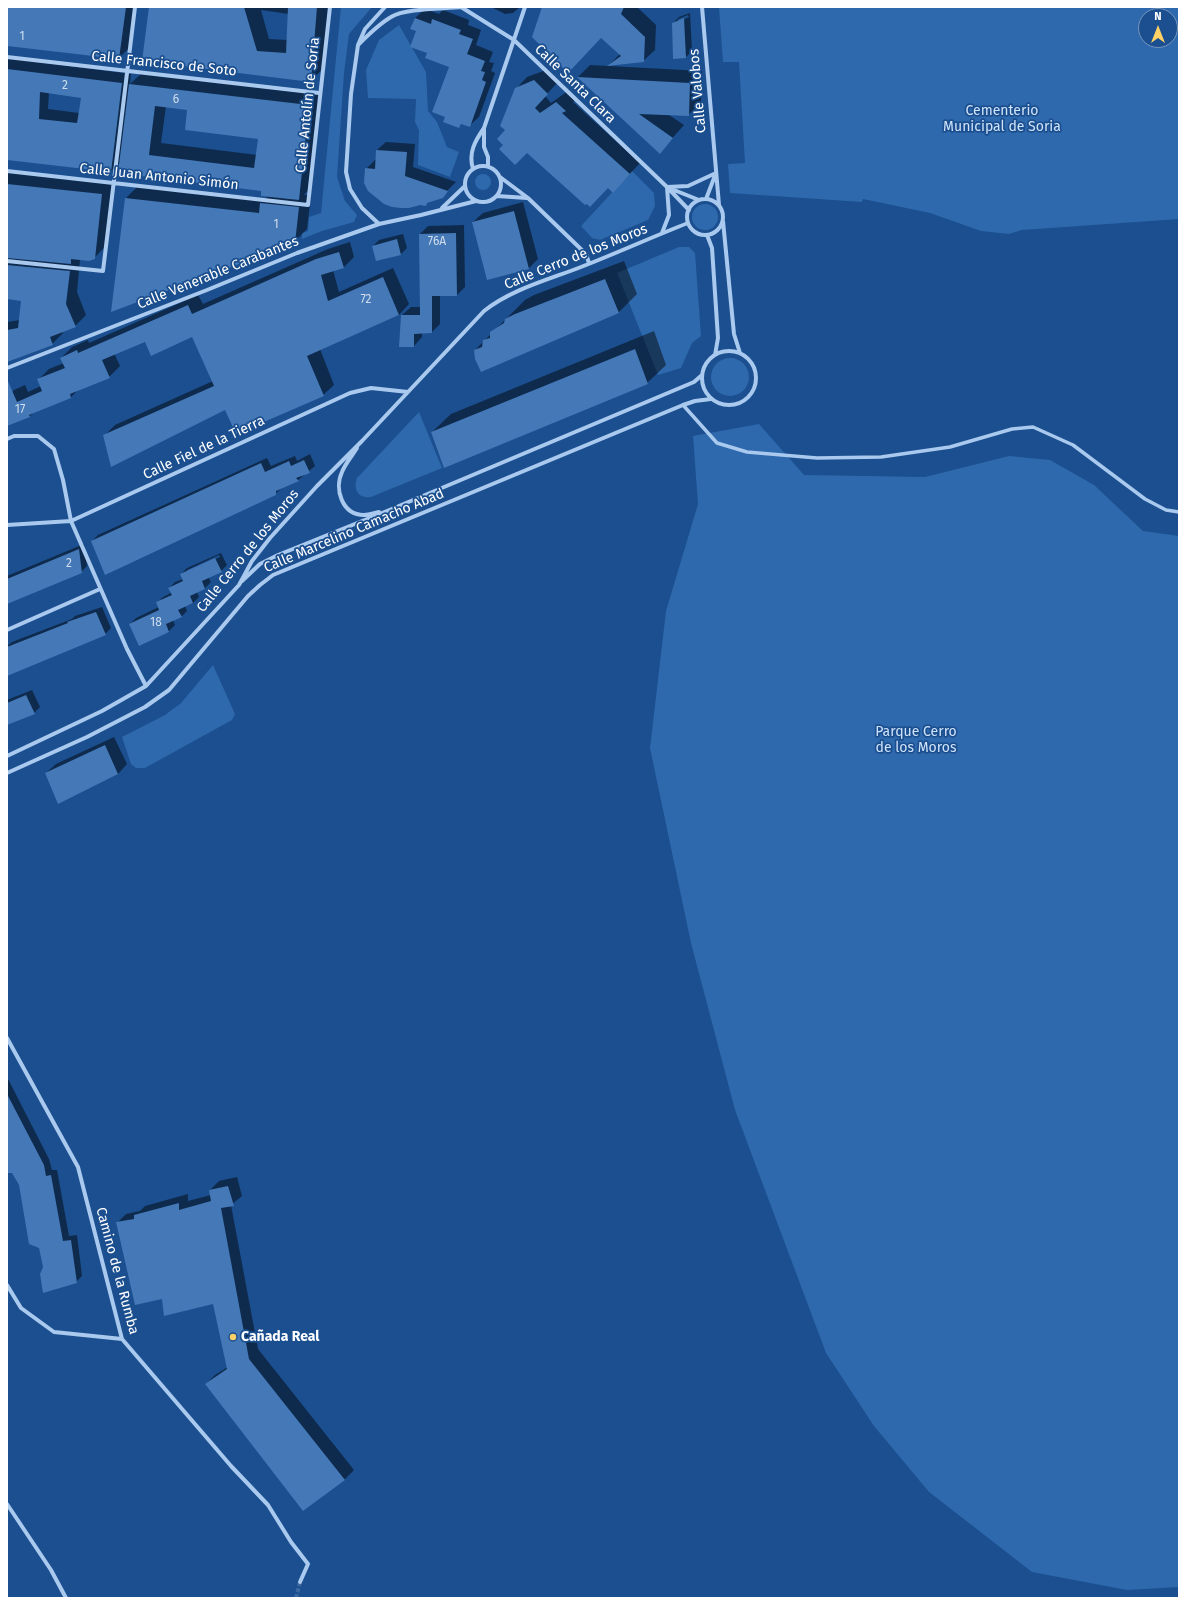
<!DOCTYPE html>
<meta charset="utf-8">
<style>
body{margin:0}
#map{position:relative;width:1186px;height:1605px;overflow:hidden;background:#1b4f8f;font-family:"Fira Sans",sans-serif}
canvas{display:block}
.frame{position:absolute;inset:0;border:8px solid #fff;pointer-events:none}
.north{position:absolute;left:1138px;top:8px;width:40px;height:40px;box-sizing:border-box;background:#1b4f8f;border:1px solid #7695bc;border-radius:50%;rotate:0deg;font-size:11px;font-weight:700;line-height:16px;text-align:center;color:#fff}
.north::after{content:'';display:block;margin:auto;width:14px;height:18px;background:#ffd166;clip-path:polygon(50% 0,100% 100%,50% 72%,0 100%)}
</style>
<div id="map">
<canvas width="1186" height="1605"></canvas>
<div class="frame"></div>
<div class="north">N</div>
</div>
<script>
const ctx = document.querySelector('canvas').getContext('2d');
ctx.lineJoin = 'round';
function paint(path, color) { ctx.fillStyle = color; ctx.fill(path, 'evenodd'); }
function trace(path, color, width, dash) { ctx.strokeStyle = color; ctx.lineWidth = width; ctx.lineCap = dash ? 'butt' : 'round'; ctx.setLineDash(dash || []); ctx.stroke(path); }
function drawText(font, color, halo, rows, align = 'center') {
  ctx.font = font + ' "Fira Sans",sans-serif'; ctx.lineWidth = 3.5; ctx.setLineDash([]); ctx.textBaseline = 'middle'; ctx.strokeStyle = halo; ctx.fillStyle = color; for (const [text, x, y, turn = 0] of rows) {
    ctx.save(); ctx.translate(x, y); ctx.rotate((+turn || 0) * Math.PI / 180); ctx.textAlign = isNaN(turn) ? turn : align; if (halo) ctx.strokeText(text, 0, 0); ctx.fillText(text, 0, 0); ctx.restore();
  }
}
paint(new Path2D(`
 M341,7H372L349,34L344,73L337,177L345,201L357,215L354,222L322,231L302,239V233L308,231L309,217L321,213Z
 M719,7H1179V219L1022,230L1009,234L981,231L930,213L863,199L862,202L730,193L728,164L745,163L739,62H723ZM1146,16H1170V40H1146Z
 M399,25L426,72L428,111L437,122L447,147L459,152L450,177L418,165L419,130L415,122L416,99L368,98L366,70L379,40Z
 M632,171L654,193L655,206L648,220L600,240L592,238L581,226Z
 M475 182a8 8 0 1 1 16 0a8 8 0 1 1-16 0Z
 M692 217a13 13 0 1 1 26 0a13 13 0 1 1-26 0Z
 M679,247H689L695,253L701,336L692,343L681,368L658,375L617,273Z
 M711 377a19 19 0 1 1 38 0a19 19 0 1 1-38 0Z
 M419,412L442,468L371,497C358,499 353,489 357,478Z
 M759,424L804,475L925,477L1009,456L1050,460L1094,485L1143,531L1179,536V1587L1127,1590L1032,1572L929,1492L874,1426L826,1353L735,1110L691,943L650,748L666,611L698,504L693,436Z
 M213,665L235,714L232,720L145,768H136L131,764L122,737L165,715L181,703Z`), '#2e69ad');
paint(new Path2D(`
 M7,7H136L131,46L119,58L7,45Z
 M150,7H328L323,69L310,81ZM261,10L289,14L287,40L269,39Z
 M491,7H520L513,13L505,14Z
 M543,7H637L656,25L655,50L643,61L610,64L620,54L602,37Z
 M425,9L439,14L443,10L469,20L468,25L481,30L476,45L493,52L489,62L494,63L491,71L495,73L479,117L469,126L462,123L459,127L450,67L428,53L417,31L415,18Z
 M690,13L692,51L686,57L673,23L679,17ZM688,15L689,17L678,22V19Z
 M7,58L131,74L130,84L143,72L321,93L311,187L304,195H311L307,229L294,242L112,310L126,198L138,186L264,200L268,196L262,190L121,162L111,171L7,159ZM49,92L82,97L79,113L48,109ZM166,106L188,109L259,138L257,155L161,143Z
 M590,65L702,71L701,103L688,115H669L684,125L660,152L578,77Z
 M546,70L558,82L545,96L551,103L568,91L576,99L573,102L640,163L624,180L608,187L527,151L504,145L516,89L527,77Z
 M386,142L415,144L413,167L456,182L440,198L429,201L425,205L366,169L375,160H376L377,150Z
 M7,172L112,184L105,247L94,258L80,259L77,292L86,315L75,326L62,331L63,333L52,344L7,361V322L20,320L22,300L7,298Z
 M523,202L538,259L529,268L488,279L473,222L483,213Z
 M464,225L465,287L457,295H440V324L432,332L422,333V337L414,346L402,315L411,307H421L420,234L428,226Z
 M403,234L407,248L401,254L373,246L379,240Z
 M350,242L354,257L344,267L333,270L339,292L393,268L409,304L399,315L320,349L334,385L323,395L225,409L104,436L115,425L213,381L192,336L145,340L114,353L120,366L109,377L78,390L71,397L34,412L30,416L7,425V398L14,390L25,385L28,392L41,386L39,379L49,369L64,363L61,358L72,347L88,340L89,343L198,295L203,304L328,249Z
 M624,261L637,294L619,312L475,350L525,300L534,295Z
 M654,331L666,365L647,383L432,432L451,414Z
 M310,454L315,466L298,480L282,488L275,494L92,541L98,535L267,458L271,466L295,456L297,461Z
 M84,544L87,566L81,572L7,603V576Z
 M221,553L227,565L221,571L208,577L211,582L205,588L197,592L199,597L193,603L185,606L187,611L181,617L173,620L175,625L169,631L139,645L130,624L136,618L159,607L157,603L163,597L171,593L169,588L175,582L183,579L181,574L187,568ZM219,555L220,557L187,572V570Z
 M102,607L111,628L105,634L7,675V646L12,642L72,619L75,616Z
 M32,690L40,707L34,713L7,723V700Z
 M114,737L127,764L118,774L46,773L56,764Z
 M7,1077L49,1159L52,1170H57L69,1236L77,1235L82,1276L76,1282L44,1267L40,1247L20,1185L13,1172H7Z
 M237,1177L242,1196L231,1205L258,1349L354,1470L345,1479L304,1510L206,1384L215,1375L228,1367L214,1303L162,1298L117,1223L126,1214L140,1211L145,1206L188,1194V1201L211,1195L210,1190L219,1181Z`), '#0007');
paint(new Path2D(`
 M7,7L78,8L79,7H126L119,59L7,46Z
 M149,7H244L257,51L286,53L288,7H317L311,82L142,61Z
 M542,7H624L621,14L645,37L644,62L607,66L621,56L601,38L568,73L532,37Z
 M415,18L431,24L432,19L461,30L459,34L473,39L467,54L485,61L481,71L485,72L482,80L486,82L470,127L461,124L459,128L443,122L445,117L432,112L449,67L425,58L427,53L410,47L416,31L410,29Z
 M684,18L686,58L673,59L672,23Z
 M7,69L122,83L111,172L7,160ZM40,92L81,98L77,123L39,119Z
 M577,77L690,83L689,116L639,114L673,138L660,154Z
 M534,80L548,94L535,108L540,113L556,102L566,111L562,113L630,174L613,193L608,188L590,207L587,204L585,205L527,153L515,165L499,149L503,145L497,139L505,130L500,126L515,88Z
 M129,84L309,105L299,200L261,196V191L118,173ZM155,106L187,110L185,130L258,139L254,168L149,155Z
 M376,150L407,152L405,176L448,191L443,198L427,203L426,206L420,205L409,208H401L392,207L384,204L368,191L364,183L365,168L375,169Z
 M7,184L102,194L95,259L89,261L71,259V264L7,258Z
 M125,198L259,213L260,203L299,207L295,243L111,312Z
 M514,211L529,269L487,280L472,222Z
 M456,233L457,296H432V333L414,334V347H399L401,315H420L419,234Z
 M397,239L401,255L376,261L372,246Z
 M339,252L344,268L321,275L328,301L383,277L399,315L307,356L324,396L236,434L225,410L111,467L103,435L214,386L192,337L151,356L145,342L102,360L110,378L70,394L71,398L29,415L30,417L7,426V379L17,402L42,391L37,379L65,368L60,358L77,350L78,353L188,305L192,314L316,259Z
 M7,265L70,271L66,304L76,327L50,337L53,345L7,362V330L18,328L21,301L7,299Z
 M605,279L619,313L481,372L475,359L474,350L482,347L483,340L490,338V332L504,323L505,319L515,314Z
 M635,349L648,384L444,468L431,432Z
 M304,460L310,473L296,478L299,481L276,491V495L105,575L91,541L261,463L265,472L289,461L291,466Z
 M79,549L82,573L7,604V579Z
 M215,558L222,572L202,581L205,589L190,596L193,603L178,610L182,617L166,624L169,632L139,646L129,624L159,610L156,602L172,595L168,588L183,581L180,574Z
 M96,612L106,635L7,676V647L68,623L67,622Z
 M26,695L35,714L7,725V703Z
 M105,745L118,774L58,804L45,773Z
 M7,1094L44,1165L46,1176L51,1175L63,1241L71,1240L77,1283L43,1293L40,1274L43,1267L39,1248L29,1244L19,1185L12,1173H7Z
 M228,1186L234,1206L221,1208L249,1359L345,1480L303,1511L205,1384L227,1369L213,1304L164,1316L162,1299L135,1305L116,1222L134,1219V1215L179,1203V1210L211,1201L209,1190Z`), '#4478b7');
trace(new Path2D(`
 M296,1598L300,1582`), '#3d69a0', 4, [4, 2]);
trace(new Path2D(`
 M683,405L717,443L747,452L817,458L881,457L950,447L1012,429L1033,427L1073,445L1145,499L1166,510L1179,512`), '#a9c9ee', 3.5);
trace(new Path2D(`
 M461,7L514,40L667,187L689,210
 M702,7L719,205
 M359,44C369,34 379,24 391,17C405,8 443,9 462,7
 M7,57L319,93
 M484,128V147L488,157V166
 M465 184a18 18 0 1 1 36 0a18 18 0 1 1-36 0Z
 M473,169C468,153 475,141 484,128L525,7
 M7,171L308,205L330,7
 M500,177L528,198L586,254L589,263
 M667,187L688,186L716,173
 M669,188L699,200
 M497,196L527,198
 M706,199L716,173
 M687 217a18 18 0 1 1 36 0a18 18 0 1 1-36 0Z
 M442,208L465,186
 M723,221L734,334L740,353
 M379,224L362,208L350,189L346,172L351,94L358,45L365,29L385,7
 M662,233L669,215L667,187
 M707,235L712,248L718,338L715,355
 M7,261L103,271L135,7
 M702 378a27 27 0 1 1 54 0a27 27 0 1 1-54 0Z
 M7,368L207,290L297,253L379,224L421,215L476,201
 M7,439L14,436H38L54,449L63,480L71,521L127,649L146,686
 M357,448C352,456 345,464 342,472C334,489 342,515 364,515C369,515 374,513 379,512
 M7,525L71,521L350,393L371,388L408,392
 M242,581L260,564L278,555L387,511L694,382L702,375
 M7,630L100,589
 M7,756L102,711L146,686L239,585L252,561L270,538L317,486L362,441L484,311C512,289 548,280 581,267C617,253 652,237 688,223
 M7,773L87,737L145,707L169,690L248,596L260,585L273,575L683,405L695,401L711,399
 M7,1038L78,1167L122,1339L231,1466L268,1505L291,1542L308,1564L300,1582
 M7,1285L21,1308L54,1332L122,1339
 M7,1504L51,1570L66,1598`), '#a9c9ee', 4);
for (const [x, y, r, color] of [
 [233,1337,4,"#ffd166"]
]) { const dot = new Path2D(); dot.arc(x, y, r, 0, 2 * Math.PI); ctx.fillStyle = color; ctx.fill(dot); trace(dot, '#1b4f8f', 1.5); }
drawText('12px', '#d0dded', null, [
 ["1",22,37],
 ["2",65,86],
 ["6",176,100],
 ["1",276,225],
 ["76A",437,242],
 ["72",366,300],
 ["17",20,410],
 ["2",69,564],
 ["18",156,623]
]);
drawText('14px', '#fff', '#1b4f8f', [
 ["Calle Francisco de Soto",164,64,6],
 ["Calle Santa Clara",575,84,44],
 ["Calle Valobos",698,91,-95],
 ["Calle Antolín de Soria",308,105,-84],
 ["Calle Juan Antonio Simón",159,177,6],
 ["Calle Cerro de los Moros",576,257,-22],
 ["Calle Venerable Carabantes",218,273,-22],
 ["Calle Fiel de la Tierra",204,448,-25],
 ["Calle Marcelino Camacho Abad",354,531,-23],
 ["Calle Cerro de los Moros",248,551,-51],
 ["Camino de la Rumba",117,1271,75]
]);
drawText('14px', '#cfe3fa', '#1b4f8f', [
 ["Cementerio",1002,111],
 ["Municipal de Soria",1002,127],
 ["Parque Cerro",916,732],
 ["de los Moros",916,748]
]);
drawText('bold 14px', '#fff', '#1b4f8f', [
 ["Cañada Real",241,1337]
], 'left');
</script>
